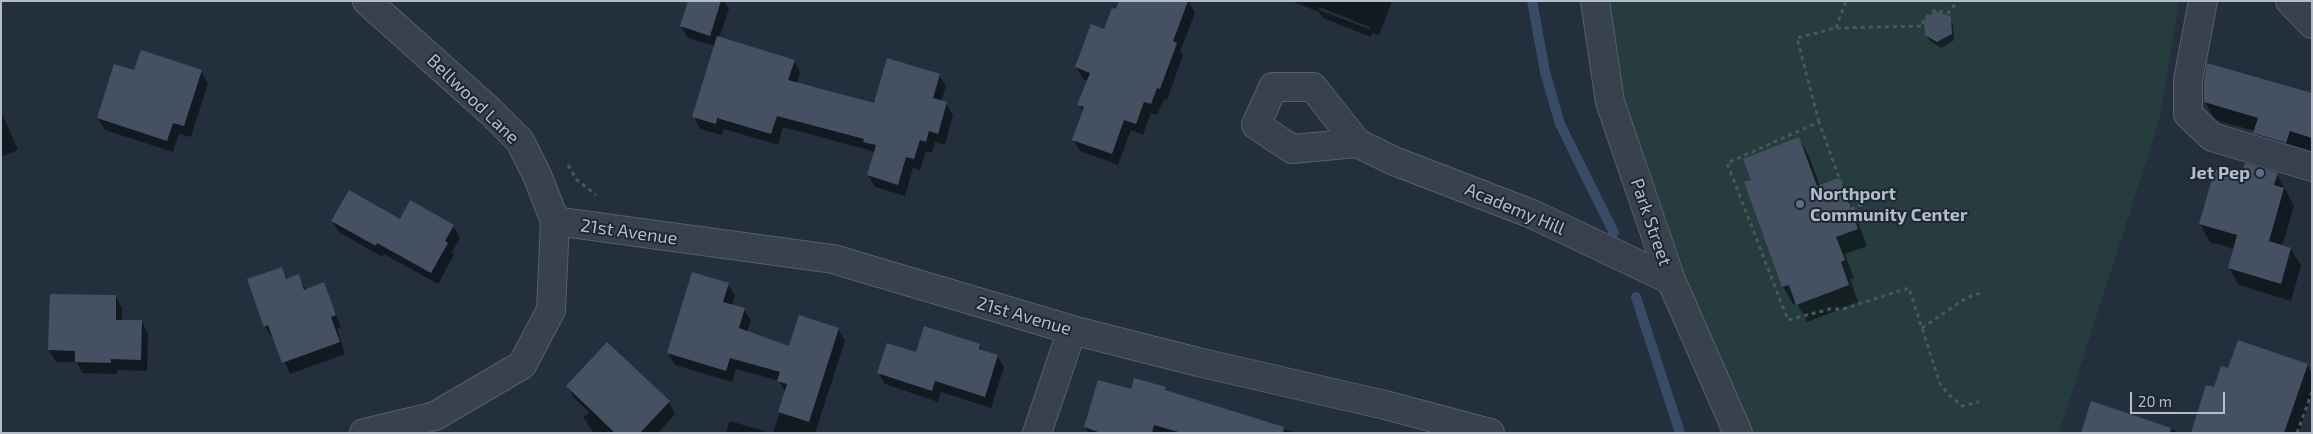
<!DOCTYPE html>
<style>
body{margin:0}
#map{position:relative;width:2313px;height:434px;overflow:hidden;background:#242f3e;font-family:"Exo 2",sans-serif}
canvas{display:block}
.frame{position:absolute;inset:0;border:2px solid #b4bcc9;pointer-events:none}
.scale{position:absolute;left:2130px;top:392px;width:95px;height:22px;box-sizing:border-box;border:2px solid #b4bcc9;border-top:0;padding-left:6px;font-size:15px;line-height:18px;white-space:nowrap;color:#b4bcc9;-webkit-text-stroke:4px #1d2633;paint-order:stroke}
</style>
<div id="map">
<canvas width="2313" height="434"></canvas>
<div class="frame"></div>
<div class="scale">20 m</div>
</div>
<script>
const ctx = document.querySelector('canvas').getContext('2d');
ctx.lineJoin = 'round';
function paint(path, color) { ctx.fillStyle = color; ctx.fill(path, 'evenodd'); }
function trace(path, color, width, dash) { ctx.strokeStyle = color; ctx.lineWidth = width; ctx.lineCap = dash ? 'butt' : 'round'; ctx.setLineDash(dash || []); ctx.stroke(path); }
function drawText(font, color, halo, rows, align = 'center') {
  ctx.font = font + ' "Exo 2",sans-serif'; ctx.lineWidth = 4; ctx.setLineDash([]); ctx.textBaseline = 'middle'; ctx.strokeStyle = halo; ctx.fillStyle = color; for (const [text, x, y, turn = 0] of rows) {
    ctx.save(); ctx.translate(x, y); ctx.rotate((+turn || 0) * Math.PI / 180); ctx.textAlign = isNaN(turn) ? turn : align; if (halo) ctx.strokeText(text, 0, 0); ctx.fillText(text, 0, 0); ctx.restore();
  }
}
paint(new Path2D(`
 M1595,1H2179L2160,118L2059,433H1738L1671,280Z`), '#263c3f');
paint(new Path2D(`
 M689,1H724L729,9L719,38L794,61L800,72L797,83L875,105L939,75L946,86L941,102L946,104L953,115L945,145L935,142L932,153L926,151L920,170L913,168L905,196L875,187L868,175L875,154L869,150L783,127L778,145L724,129L722,135L700,129L694,117L715,46L688,38L681,26Z
 M1188,1L1195,13L1180,51L1183,55L1167,100L1164,99L1157,115L1151,113L1143,135L1131,130L1118,165L1080,151L1073,139L1083,112L1079,105L1088,81L1083,79L1076,67L1105,31Z
 M1291,1H1392L1379,35L1372,33L1371,37L1323,18L1319,12ZM1319,7L1370,27L1369,29L1319,10Z
 M1950,18L1953,25L1954,40L1941,48L1930,41L1926,34Z
 M201,71L208,83L191,137L179,134L173,152L105,130L98,118L135,72Z
 M2312,94V152L2299,148L2296,160L2265,150L2255,131L2215,120L2205,102Z
 M1,111L18,150L1,157Z
 M1799,139L1809,156L1820,186L1838,180L1848,197L1867,246L1845,254L1854,278L1850,279L1858,302L1807,322L1797,303L1793,304L1783,287L1753,181Z
 M2277,174L2294,206L2282,246L2291,249L2301,266L2291,301L2239,285L2229,268L2235,249L2210,242L2200,224L2242,178Z
 M332,221H400L453,226L460,238L452,252L454,255L438,284L384,254L382,257L339,232Z
 M281,268L288,280L298,276L306,290L323,284L341,327L337,329L345,354L290,374L274,337L272,338L265,326Z
 M728,284L735,296L732,306L744,309L751,321L747,332L790,348L838,329L845,341L815,433H773L786,393L779,381L736,369L732,382L675,365L668,353Z
 M116,297L122,308V321L142,322L148,333L147,371L117,370V374L83,373L76,362H56L49,350Z
 M979,345L983,351L997,356L1004,367L991,408L941,392L938,402L885,384L878,372L917,354Z
 M2307,365L2312,373V394L2299,433H2193L2215,389L2229,370Z
 M568,387L669,402L675,414L658,433H594L583,417L590,413L574,398Z
 M1165,388L1167,392L1296,433H1089L1085,427L1131,391Z
 M2092,403L2182,433H2082Z
 M730,421L771,433H726Z`), '#0007');
trace(new Path2D(`
 M1532,1L1545,72L1560,124L1614,233
 M1636,297L1680,433`), '#394c67', 10);
paint(new Path2D(`
 M688,1H721L710,36L680,26Z
 M1119,1H1188L1173,41L1177,43L1160,89L1157,88L1151,104L1144,102L1136,124L1124,120L1112,154L1072,140L1084,107L1077,105L1090,73L1075,67L1091,24L1104,29L1112,8L1116,9Z
 M1936,11L1951,17L1952,34L1937,42L1925,35L1924,20Z
 M717,36L795,60L788,80L874,103L887,58L940,74L933,98L947,102L938,134L929,131L926,142L920,140L914,159L906,157L898,185L867,175L876,145L863,142L864,139L777,116L771,134L717,118L716,124L692,117Z
 M141,50L202,70L184,126L173,123L167,141L97,118L114,64L134,70Z
 M2207,63L2312,93V138L2290,131L2286,143L2253,133L2258,118L2204,102V81Z
 M1799,137L1817,186L1839,178L1858,229L1836,237L1845,260L1841,262L1849,285L1796,305L1789,285L1782,287L1744,182L1751,180L1743,159Z
 M2245,163L2278,173L2274,185L2284,188L2269,241L2291,248L2281,284L2228,268L2237,235L2199,224L2215,169L2241,177Z
 M349,190L400,219L410,200L454,225L445,241L448,243L431,273L377,243L376,246L331,221Z
 M282,267L286,279L299,274L304,290L324,282L336,315L331,317L340,342L282,363L268,325L264,327L247,279Z
 M692,272L729,283L723,302L745,308L739,328L789,346L799,315L839,328L809,422L778,412L787,384L777,381L780,372L730,358L726,371L667,353Z
 M50,294L116,295V320H142L141,360L111,359V363L75,362V351L48,350Z
 M924,326L980,344L979,349L998,355L985,397L935,381L932,391L877,373L887,343L916,352Z
 M2238,340L2308,364L2284,433H2191L2206,385L2214,387L2221,366L2228,368Z
 M607,342L670,401L640,433H615L566,386Z
 M1134,378L1166,387L1165,390L1284,427L1283,433H1182L1154,425L1152,433H1101L1084,427L1098,380L1131,389Z
 M2091,401L2171,428L2170,433H2081Z`), '#455162');
const minor = new Path2D(`
 M1595,1L1610,102L1671,280L1738,433
 M2203,1L2188,80V114L2212,137L2312,167
 M2290,1L2312,24
 M1273,87H1313L1357,143L1292,149L1256,125Z
 M1357,143L1394,161L1532,214L1671,280
 M555,221L833,259L1072,330L1198,362L1385,405L1490,433
 M364,433L435,416L522,365L551,310L555,221L537,175L520,141L491,112L367,1
 M1037,433L1072,330`);
trace(minor, '#565f6c', 30);
trace(new Path2D(`
 M1836,28L1846,1
 M1819,122L1797,38L1836,28L1923,26V20L1935,10L1948,13L1958,1
 M568,165L577,180L596,195
 M1851,209L1865,203
 M1855,222L1819,122L1727,163L1788,320L1830,309H1843L1909,288L1940,384L1948,394L1962,406L1979,402
 M1922,328L1966,298L1980,293
 M2297,433L2312,392`), '#44595c', 3, [4, 4]);
trace(minor, '#38414e', 28);
for (const [x, y, r, color] of [
 [2260,173,5,"#5c6f8a"],
 [1800,204,5,"#5c6f8a"]
]) { const dot = new Path2D(); dot.arc(x, y, r, 0, 2 * Math.PI); ctx.fillStyle = color; ctx.fill(dot); trace(dot, '#1d2633', 2); }
drawText('18px', '#b4bcc9', '#1d2633', [
 ["Bellwood Lane",473,99,44],
 ["Academy Hill",1515,209,23],
 ["Park Street",1651,222,71],
 ["21st Avenue",629,232,8],
 ["21st Avenue",1024,316,16]
]);
drawText('bold 18px', '#b4bcc9', '#1d2633', [
 ["Jet Pep",2250,173],
 ["Northport",1810,194,"left"],
 ["Community Center",1810,215,"left"]
], 'right');
</script>
